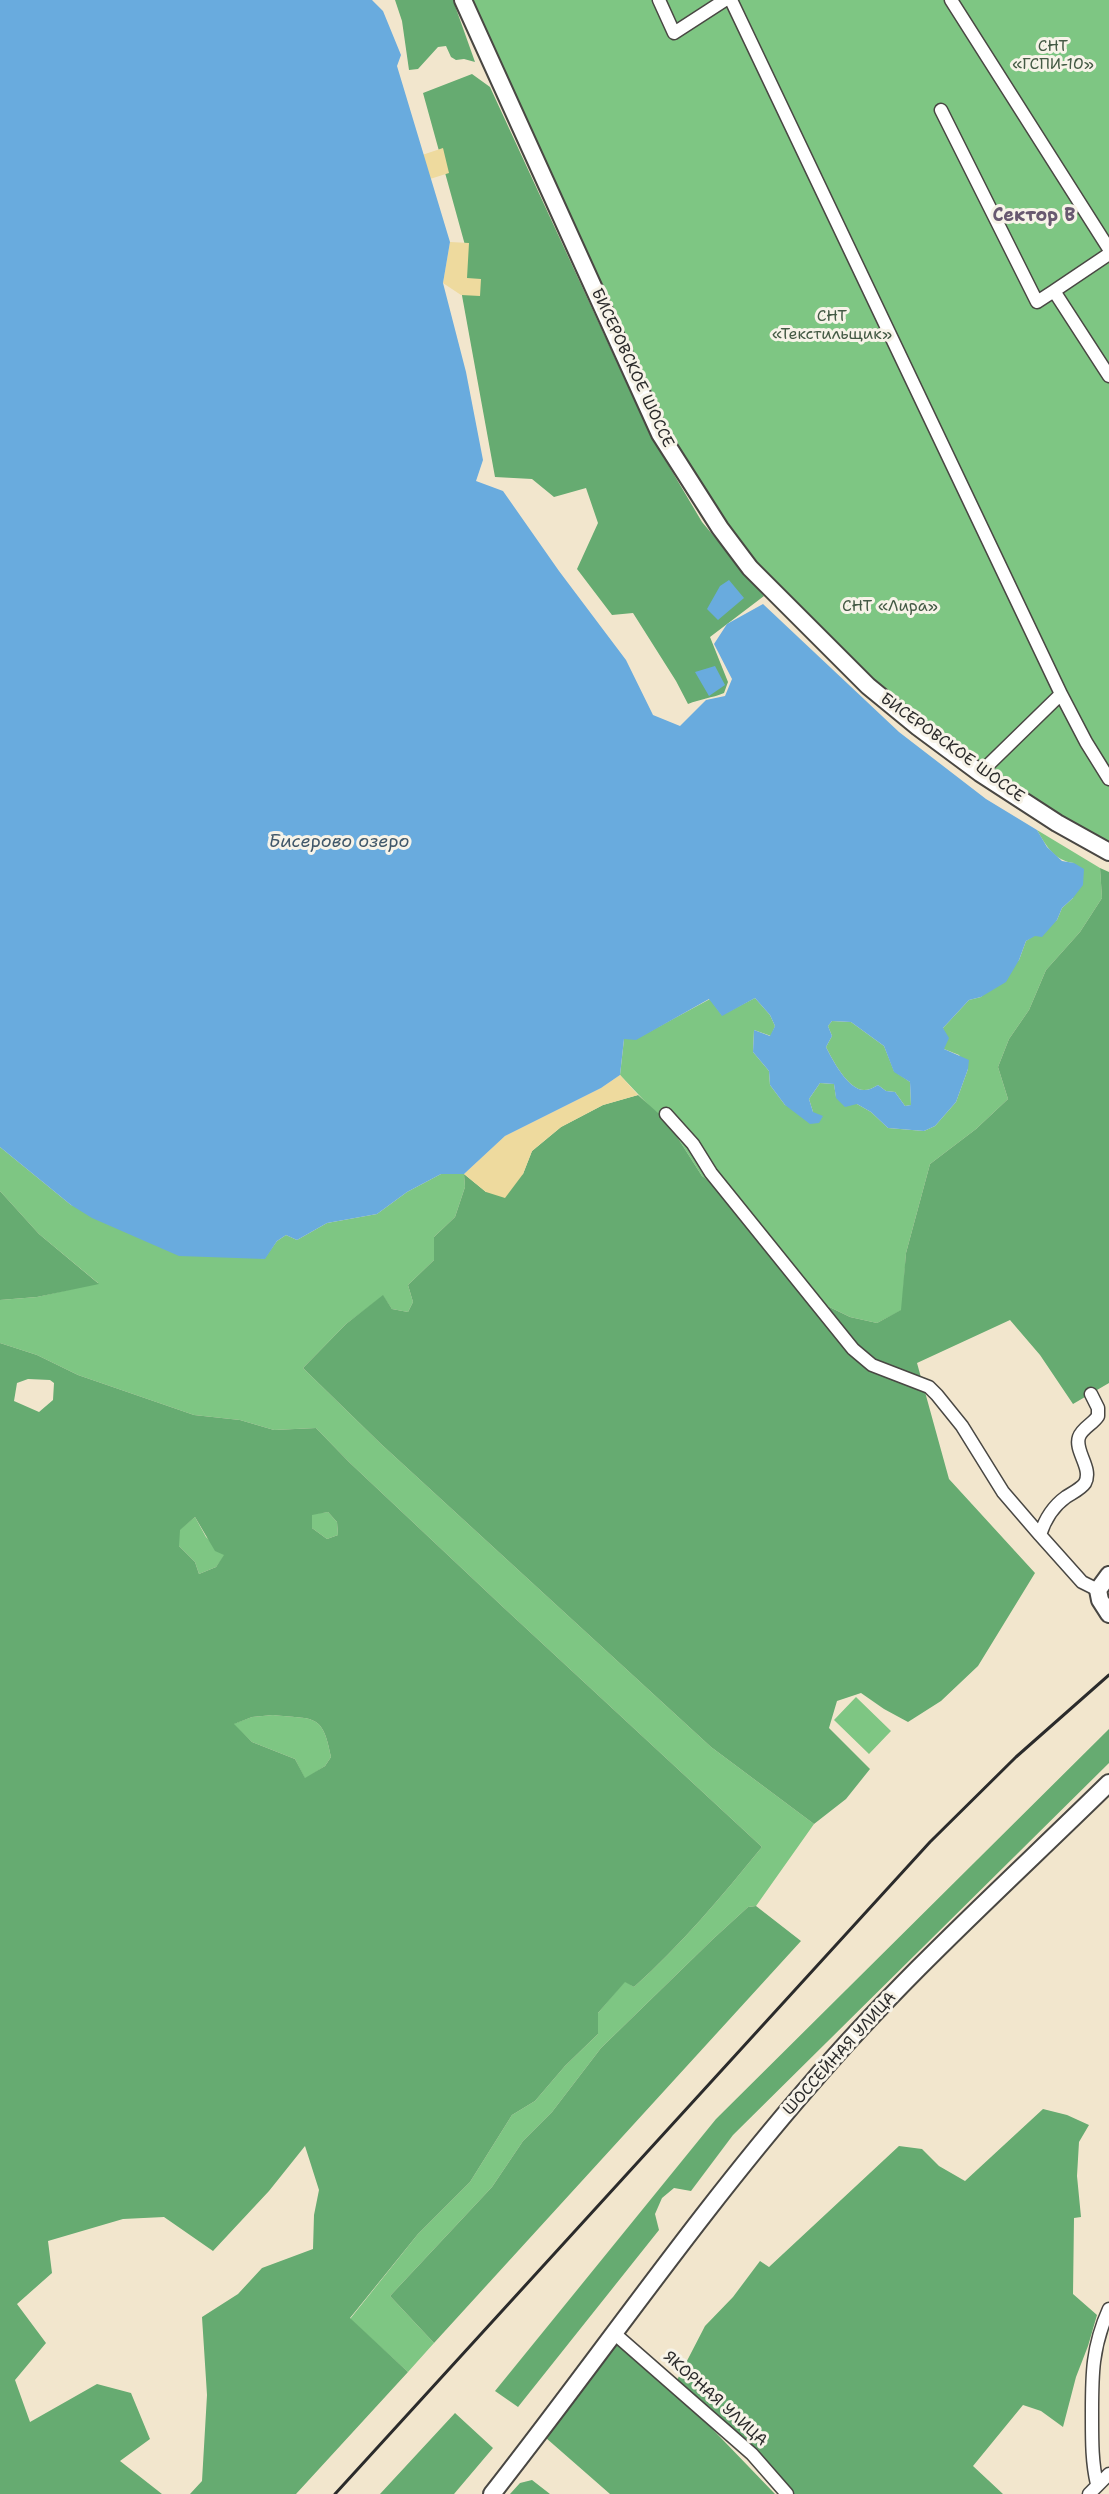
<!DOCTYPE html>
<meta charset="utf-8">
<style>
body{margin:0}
canvas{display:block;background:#f2e6cd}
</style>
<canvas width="1109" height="2494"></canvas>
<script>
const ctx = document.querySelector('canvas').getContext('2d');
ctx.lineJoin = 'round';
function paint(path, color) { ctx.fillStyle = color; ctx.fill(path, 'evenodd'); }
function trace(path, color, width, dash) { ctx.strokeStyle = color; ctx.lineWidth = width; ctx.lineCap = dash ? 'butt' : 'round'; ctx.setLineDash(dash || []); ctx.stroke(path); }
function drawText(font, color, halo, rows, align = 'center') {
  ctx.font = font + ' "Shantell Sans",sans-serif'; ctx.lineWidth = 6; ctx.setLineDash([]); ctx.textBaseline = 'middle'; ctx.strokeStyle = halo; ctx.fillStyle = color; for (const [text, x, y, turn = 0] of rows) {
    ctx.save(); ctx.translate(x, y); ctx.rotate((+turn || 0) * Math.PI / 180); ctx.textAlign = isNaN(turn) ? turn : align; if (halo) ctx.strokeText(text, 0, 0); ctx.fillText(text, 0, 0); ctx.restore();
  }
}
paint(new Path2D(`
 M470,0H1109V845L1061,817L985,768L931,728L872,681L755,564L725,524L666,431Z
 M1037,830L1100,868L1102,898L1080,932L1046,970L1029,1010L1009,1039L998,1067L1008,1099L976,1129L930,1164L906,1253L902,1310L877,1323L850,1317L813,1299L717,1186L702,1176L674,1132L620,1075L624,1039H636L710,999L722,1015L755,998L770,1015L775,1026L771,1036L754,1030L753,1052L769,1071L770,1085L785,1105L813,1112L809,1099L820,1083L834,1084L836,1097L857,1104L871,1112L888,1128L924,1131L935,1126L956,1102L968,1069L959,1055L944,1049L943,1028L969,1000L981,997L1019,960L1026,941L1057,920L1062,908L1073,898L1074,863C1055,861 1046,846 1037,830Z
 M832,1021L851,1022L884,1046L894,1071L910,1082L911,1105L905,1106L895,1092L886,1091L878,1085C873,1088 869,1090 864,1090C848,1090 832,1059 826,1047L832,1036L828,1026Z
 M0,1147L71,1205L264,1259L277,1241L286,1235L297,1240L327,1223L377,1214L407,1192L441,1174H464L465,1187L455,1217L434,1237V1260L408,1285L413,1302L408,1312L392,1309L383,1296L346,1324L303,1368L381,1444L711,1747L814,1824L756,1906L748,1907L713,1939L601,2048L552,2112L523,2141L492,2187L390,2296L434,2343L408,2372L350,2319L418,2234L470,2182L512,2115L535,2101L565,2066L598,2034V2013L625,1981L634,1987C681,1945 722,1896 762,1847L503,1607L349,1462L316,1428L274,1430L240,1420L194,1415L78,1375L37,1355L0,1343V1300L37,1297L98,1283L39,1234L0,1191Z
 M328,1512L337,1522L338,1535L327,1539L312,1528V1514Z
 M195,1517L206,1537L225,1555L216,1567L199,1574L195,1562L179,1546V1530Z
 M856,1697L891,1731L869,1754L834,1720Z
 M273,1715C312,1720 323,1711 331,1757L325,1766L305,1779L295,1759L252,1742L233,1724L252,1717Z`), '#7ec683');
paint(new Path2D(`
 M395,0H453L475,62L464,59L456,60L451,57L446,46L438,47L418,69L409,70L402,21Z
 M472,74L490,87L650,434L702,522L764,596L710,637L728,682L724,693C712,698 700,699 688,704L676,681L633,613L612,615L577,569L598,523L586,488L554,497L532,479L495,477L461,290L468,256L423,93Z
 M1100,868L1109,872V1383L1073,1404L1040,1355L1010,1320L917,1363L949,1479L1035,1573L978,1666L941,1701L908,1722L884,1709L861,1693L837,1701L829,1728L870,1769L846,1799L814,1824L711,1747L381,1444L303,1368L346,1324L383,1295L392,1309L408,1312L413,1302L408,1285L434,1260V1237L455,1217L465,1187L464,1174L486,1192L523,1174L532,1151L561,1127L603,1105L638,1095L658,1113L674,1132L702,1176L717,1186L813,1299L850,1317L877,1323L901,1310L906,1253L930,1164L976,1129L1008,1099L998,1067L1009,1039L1029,1010L1046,970L1080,932L1102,898Z
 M0,1191L39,1234L99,1284L37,1297L0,1300Z
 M0,1343L37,1355L78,1375L194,1415L240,1420L274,1430L316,1428L349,1462L503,1607L762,1847C722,1896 681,1945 634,1987L625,1982L598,2013V2034L565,2066L535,2101L512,2115L470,2182L418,2234L350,2318L408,2372L296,2494H190L202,2481L207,2395L202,2317L238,2294L262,2268L313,2249L314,2215L319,2190L305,2146L269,2191L213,2251L164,2217L123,2219L48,2241L52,2273L17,2304L46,2343L15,2380L30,2422L97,2384L131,2393L150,2439L120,2461L162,2494H0ZM28,1379L50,1380L54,1383L53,1400L39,1412L14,1401L17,1383ZM328,1512L337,1522L338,1535L327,1539L312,1528V1515ZM195,1517L215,1551L224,1555L216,1567L199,1574L195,1562L179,1546L180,1530ZM273,1715C312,1720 323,1711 331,1757L325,1766L305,1778L295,1759L252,1742L234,1724L252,1717Z
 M1109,1729V1763L733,2135L691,2191L674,2188L662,2198L655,2214L659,2230L518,2407L495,2391L716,2119Z
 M756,1906L801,1941L434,2343L390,2296L492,2187L523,2141L552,2112L601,2048L713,1939L748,1907Z
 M1043,2109L1067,2115L1089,2125L1079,2142L1077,2176L1081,2217L1074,2218L1073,2294L1097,2315L1088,2346L1076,2377L1063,2427L1041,2411L1023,2405L973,2466L1003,2494H787L675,2384L705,2326L733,2297L760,2261L769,2267L899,2146L922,2149L939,2166L965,2181Z
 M618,2343L670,2385L775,2494H610L546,2438Z
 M455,2413L493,2448L454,2494H380Z
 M532,2480L550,2494H510L520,2483Z`), '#66ab71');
paint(new Path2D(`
 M443,148L449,173L430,179L422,155Z
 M450,242L469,243L467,278L481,279L480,296L461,295L443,283Z
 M620,1075L638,1095L603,1105L561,1127L532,1151L523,1174L505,1198L486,1192L464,1174L505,1136L601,1088Z`), '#eeda9e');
paint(new Path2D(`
 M0,0H372L383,11L401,55L397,66L450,242L443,283L466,372L483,460L476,481L503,491L559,571L626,660L653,715L680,726L706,700L725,696L732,679L714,644L727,624L763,604L899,732L986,799L1037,830L1047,847L1062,861L1074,863L1084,869L1083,885L1073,898L1062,908L1057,920L1042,937L1035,936L1026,941L1019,960L1006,982L981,997L969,1000L943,1028L949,1038L944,1049L969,1060L968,1069L956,1102L935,1126L924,1131L888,1128L871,1112L857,1104L845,1107L836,1098L834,1084L820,1083L809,1099L813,1112L823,1116L819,1123L810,1124L785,1105L770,1085L769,1071L753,1052L754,1030L770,1036L775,1026L770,1015L755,998L722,1016L709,999L636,1040L624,1039L620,1075L601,1088L505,1136L464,1174H441L407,1192L377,1214L327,1223L297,1240L286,1235L277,1241L265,1259L179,1256L92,1218L71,1205L0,1147ZM832,1021L851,1022L884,1046L894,1072L910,1082L911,1105L905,1106L895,1092L886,1091L878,1085C873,1088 869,1090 864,1090C848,1090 832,1059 826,1047L832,1036L828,1026Z
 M729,580L744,598L718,620L707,609L720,586Z
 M715,666L725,685L709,696L695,672Z`), '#69abde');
const minor = new Path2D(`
 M659,0L674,33L725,0
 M731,0L1061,694L980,773
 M951,0L1109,249
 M941,110L1037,302L1054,291
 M1109,254L1054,291L1109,376
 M1061,694L1086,742L1109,779
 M666,1114L693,1144L711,1173L853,1349L872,1365L929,1387L937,1395L962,1426L1003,1492L1040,1535
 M1091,1394L1098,1408V1416C1093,1424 1082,1428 1079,1437C1074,1451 1093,1468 1085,1483C1081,1489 1072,1493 1066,1497C1052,1507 1045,1519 1040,1535L1082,1582L1098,1590
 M615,2334L752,2454L787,2494
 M1097,2484C1092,2463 1092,2442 1092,2419C1092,2378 1091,2349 1109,2309
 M1089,2494L1109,2474`);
const secondary = new Path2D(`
 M463,0L660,434L720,528L750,568L868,686L918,727L980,773L1057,823L1109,852
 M1109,1575L1098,1590L1100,1600L1109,1614
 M492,2494C598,2359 696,2216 809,2086C901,1978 1008,1882 1109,1783`);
trace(minor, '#494743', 15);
trace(secondary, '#494743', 20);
trace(minor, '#fff', 12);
trace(secondary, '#fff', 16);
trace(new Path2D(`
 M335,2494L930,1842L1016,1757L1109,1675`), '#2b2b2b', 3);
drawText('16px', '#445a45', '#f7f3e8', [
 ["СНТ",1053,47],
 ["«ГСПИ-10»",1053,65],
 ["СНТ",832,317],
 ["«Текстильщик»",832,335],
 ["СНТ «Лира»",890,607]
]);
drawText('16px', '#2b2b2b', '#f7f3e8', [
 ["БИСЕРОВСКОЕ ШОССЕ",632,368,65],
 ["БИСЕРОВСКОЕ ШОССЕ",952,748,36],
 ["ШОССЕЙНАЯ УЛИЦА",840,2054,-48],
 ["ЯКОРНАЯ УЛИЦА",715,2399,42]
]);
drawText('bold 18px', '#685970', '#f7f3e8', [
 ["Сектор В",1034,216]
]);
drawText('italic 18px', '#41586a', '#f7f3e8', [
 ["Бисерово озеро",339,842]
]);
</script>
